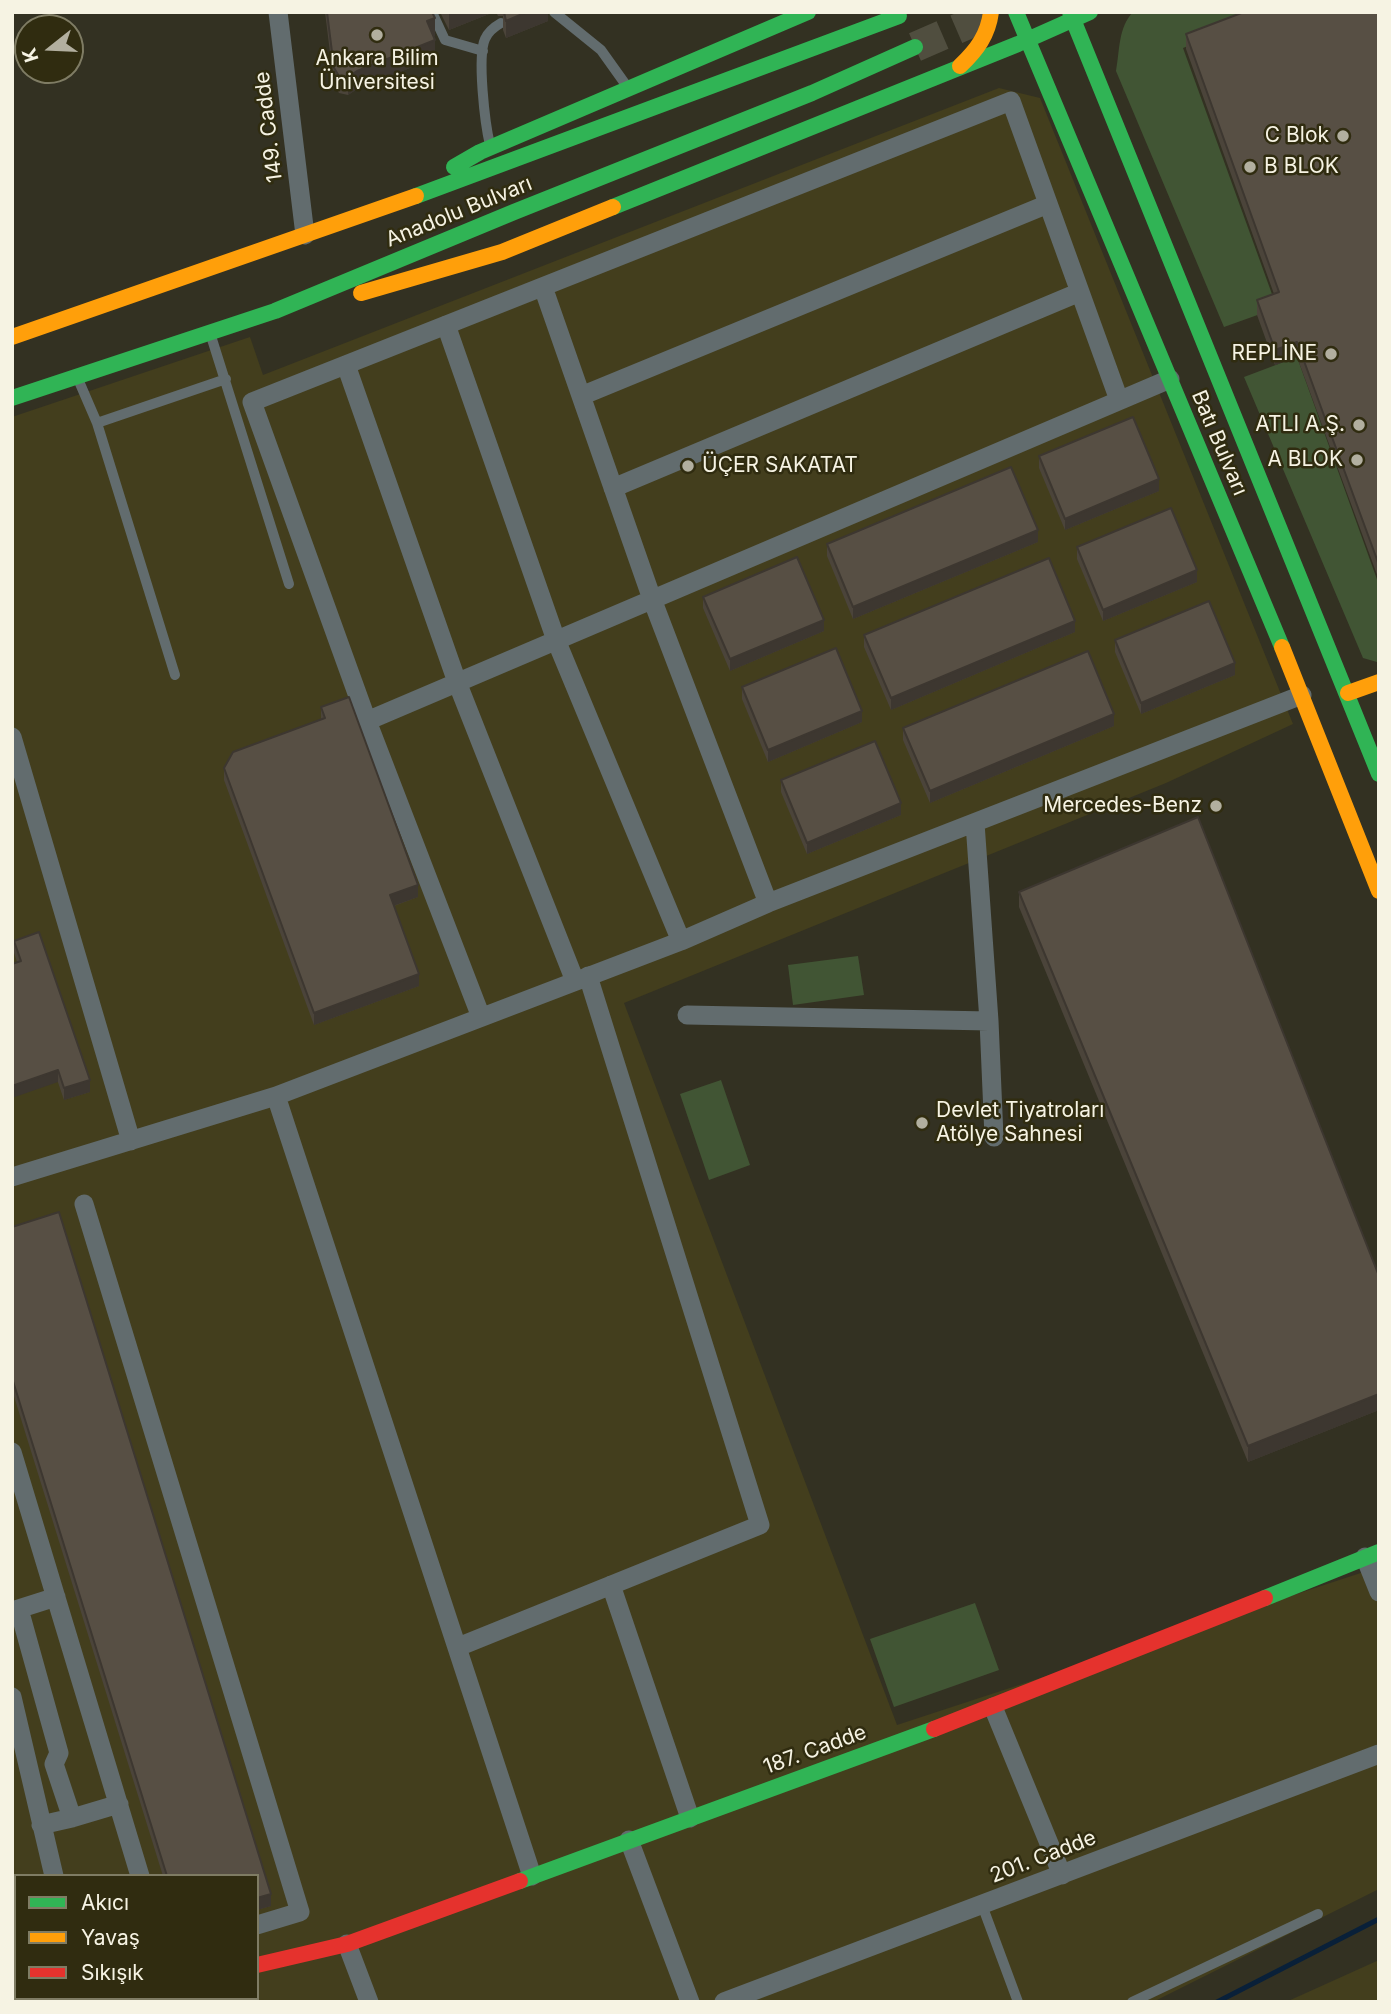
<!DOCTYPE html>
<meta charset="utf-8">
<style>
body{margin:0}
#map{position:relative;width:1391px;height:2014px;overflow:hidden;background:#333122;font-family:Inter,sans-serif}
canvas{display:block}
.frame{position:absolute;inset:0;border:14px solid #f6f3e3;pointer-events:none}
.legend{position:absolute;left:14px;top:1874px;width:245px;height:126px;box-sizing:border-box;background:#302c10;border:2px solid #7f7c64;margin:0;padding:9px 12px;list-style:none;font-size:21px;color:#f6f3e3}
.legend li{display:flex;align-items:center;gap:14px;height:35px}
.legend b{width:35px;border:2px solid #7f7c64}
.north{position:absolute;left:14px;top:14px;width:70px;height:70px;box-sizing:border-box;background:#302c10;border:2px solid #7f7c64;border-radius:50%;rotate:252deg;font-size:19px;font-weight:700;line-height:28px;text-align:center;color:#f6f3e3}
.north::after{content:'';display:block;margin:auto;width:24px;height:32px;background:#b2af9f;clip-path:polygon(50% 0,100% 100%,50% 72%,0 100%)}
</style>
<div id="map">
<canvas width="1391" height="2014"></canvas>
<div class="frame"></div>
<ul class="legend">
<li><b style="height:9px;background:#30b455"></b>Akıcı</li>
<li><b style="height:9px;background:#ff9f0a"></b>Yavaş</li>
<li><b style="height:9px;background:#e5322d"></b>Sıkışık</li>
</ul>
<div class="north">K</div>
</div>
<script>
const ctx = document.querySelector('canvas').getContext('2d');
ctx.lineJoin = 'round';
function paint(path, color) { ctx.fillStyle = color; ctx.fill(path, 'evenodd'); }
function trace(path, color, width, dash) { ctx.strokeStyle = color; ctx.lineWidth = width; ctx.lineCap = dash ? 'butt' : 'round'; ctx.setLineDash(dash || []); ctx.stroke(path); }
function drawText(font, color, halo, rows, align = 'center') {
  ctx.font = font + ' Inter,sans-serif'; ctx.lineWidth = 5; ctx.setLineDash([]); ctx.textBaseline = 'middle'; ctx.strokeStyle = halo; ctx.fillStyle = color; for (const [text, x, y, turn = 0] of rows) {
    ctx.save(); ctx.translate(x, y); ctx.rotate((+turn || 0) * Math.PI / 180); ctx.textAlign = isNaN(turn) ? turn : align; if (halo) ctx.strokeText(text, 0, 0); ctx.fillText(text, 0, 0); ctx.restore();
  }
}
paint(new Path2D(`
 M999,88L1040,98L1293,724L1166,783L624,1003L897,1725L1379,1567V1889L1153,2002H12V417L250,337L263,375ZM16,1876H257V1998H16Z
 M1379,1960V2002H1286Z`), '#433e1d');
paint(new Path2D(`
 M1133,12H1278L1183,48L1277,308L1224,327L1116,71C1120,50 1118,28 1133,12Z
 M1297,357L1379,585V661L1377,662L1363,658L1244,377Z
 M858,956L864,995L793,1005L788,965Z
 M721,1080L750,1165L709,1180L680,1094Z
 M975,1603L999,1670L894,1707L870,1639Z`), '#415534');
trace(new Path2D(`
 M1217,2002L1379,1919`), '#092039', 5);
trace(new Path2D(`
 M915,47L996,12`), '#504e3f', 30, [30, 15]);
trace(new Path2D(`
 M432,12L445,40L483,51
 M554,12L601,50L626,85
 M490,145C485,124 477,57 485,39C488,32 494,27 501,23
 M211,336L289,584
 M78,379L97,423L175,675
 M97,423L226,379
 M982,1905L1018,2002
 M1132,2002L1318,1914`), '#626c6e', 10);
trace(new Path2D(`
 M278,12L305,235
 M543,287L652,599L768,903
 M446,325L556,640L681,941
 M346,365L457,682L575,981
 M581,396L1048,204
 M613,488L1080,292
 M367,721L1170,379
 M12,737L131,1141
 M975,823L989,1021L994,1137
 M687,1015L989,1021
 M481,1017L367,721L252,402L1011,101L1119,400
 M276,1096L532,1876
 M12,1177L276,1096L681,941L768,903L1302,695
 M84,1204L300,1912L257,1925
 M12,1452L140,1876
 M1365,1557L1379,1592
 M611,1585L690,1818
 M19,1609L59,1753L54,1764L72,1818L41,1825
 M12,1611L56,1597
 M458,1647L760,1525L588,976
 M12,1697L54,1876
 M993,1707L1062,1875
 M72,1818L119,1804
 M629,1840L690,2002
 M347,1944L369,2002
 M83,1998L84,2002
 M234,1998L235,2002
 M724,2002L1379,1754`), '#626c6e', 19);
trace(new Path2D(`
 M1016,12L1282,647
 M1070,12L1379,774
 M454,167L480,152L808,12
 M416,196L899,16
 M613,207L1018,44L1090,12
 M12,398L275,311L514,212L812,93L915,47
 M1265,1598L1379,1552
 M520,1881L934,1729`), '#30b455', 16);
trace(new Path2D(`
 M960,66C977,50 988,35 991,12
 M361,293L502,252L613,207
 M12,337L416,196
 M1282,647L1379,891
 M1348,693L1379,682
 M102,2002L116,1998`), '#ff9f0a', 16);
trace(new Path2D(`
 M934,1729L1265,1598
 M257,1965L347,1944L520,1881`), '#e5322d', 16);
paint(new Path2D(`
 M325,12H432L435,36H433L435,58L357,89L348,95L339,93L334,85Z
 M440,12H494L449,30Z
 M496,12H548V21L506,38L503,30V16H498Z
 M1379,12V580L1297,357L1275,365L1257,315V300L1274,294L1186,49V34Z
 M1039,456L1159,491L1065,530L1039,468Z
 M1038,542L853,619L827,556V544Z
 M1077,547L1197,582L1103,621L1077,559Z
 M703,597L824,631L730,671L703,608Z
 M1075,632L891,710L864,647V635Z
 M1115,640L1235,675L1141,714L1115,652Z
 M742,687L862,722L768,762L742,699Z
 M321,707L418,897L394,906L419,986L314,1025L224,780V768L321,720Z
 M1114,726L930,803L903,740V728Z
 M781,780L901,815L807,854L781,792Z
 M1019,892L1379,1276V1410L1248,1462L1019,907Z
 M14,941L90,1092L64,1100L14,953Z
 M12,1227L271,1906L257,1910V1876H163L12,1390Z`), '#4b443a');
paint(new Path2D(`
 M450,12H494L449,30V13Z
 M527,12H548V21L506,38V21Z
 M435,18V36L427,39V21Z
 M435,40V58L357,89L348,95V77L357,71Z
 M1297,342V357L1275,365V350Z
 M1159,479V491L1065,530V519Z
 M1038,530V542L853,619V607Z
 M1197,570V582L1103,621V610Z
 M824,620V631L730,671V659Z
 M1075,621V632L891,710V698Z
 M1235,663V675L1141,714V703Z
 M862,711V722L768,762V750Z
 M1114,714V726L930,803V791Z
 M901,803V815L807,854V843Z
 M418,885V897L390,907V895Z
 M419,974V986L314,1025V1013Z
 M58,1070V1082L12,1098V1086Z
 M90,1080V1092L64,1100V1088Z
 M1379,1394V1410L1248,1462V1446Z
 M271,1894V1906L257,1910V1898Z`), '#3d3730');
const building = new Path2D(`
 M327,12H432L435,18L427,21L435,40L357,71L348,77L339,76L334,68Z
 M504,12H527L506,21Z
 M1244,12H1379V565L1297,342L1275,350L1257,300L1279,292L1186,34Z
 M1133,417L1159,479L1065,519L1039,456Z
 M1011,467L1038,530L853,607L827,544Z
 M1171,508L1197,570L1103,610L1077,547Z
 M797,557L824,620L730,659L703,597Z
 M1049,558L1075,621L891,698L864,635Z
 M1209,601L1235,663L1141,703L1115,640Z
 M836,648L862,711L768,750L742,687Z
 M1088,651L1114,714L930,791L903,728Z
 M349,697L418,885L390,895L419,974L314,1013L224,768L233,752L325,718L321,707Z
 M875,741L901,803L807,843L781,780Z
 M1198,817L1379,1276V1394L1248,1446L1019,892Z
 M39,932L90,1080L64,1088L58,1070L12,1086V964L21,961L14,941Z
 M59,1212L271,1894L257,1898V1876H167L12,1378V1227Z`);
paint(building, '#574f44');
trace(building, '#3d3730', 2);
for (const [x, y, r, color] of [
 [377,35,7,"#b2af9f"],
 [1343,136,7,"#b2af9f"],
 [1250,167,7,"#b2af9f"],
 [1331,354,7,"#b2af9f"],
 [1359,425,7,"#b2af9f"],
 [1357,460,7,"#b2af9f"],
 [688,466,7,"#b2af9f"],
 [1216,806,7,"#b2af9f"],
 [922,1123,7,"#b2af9f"]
]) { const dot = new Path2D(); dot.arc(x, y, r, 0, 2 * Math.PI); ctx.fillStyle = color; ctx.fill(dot); trace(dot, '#302c10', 2.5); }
drawText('21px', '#f6f3e3', '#302c10', [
 ["Ankara Bilim",377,59,"center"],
 ["Üniversitesi",377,83,"center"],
 ["C Blok",1329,136],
 ["B BLOK",1264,167,"left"],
 ["REPLİNE",1317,354],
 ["ATLI A.Ş.",1345,425],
 ["A BLOK",1343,460],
 ["ÜÇER SAKATAT",702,466,"left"],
 ["Mercedes-Benz",1202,806],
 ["Devlet Tiyatroları",936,1111,"left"],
 ["Atölye Sahnesi",936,1135,"left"]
], 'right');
drawText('21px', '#f6f3e3', '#302c10', [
 ["149. Cadde",269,127,-97],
 ["Anadolu Bulvarı",459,212,-22],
 ["Batı Bulvarı",1219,443,67],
 ["187. Cadde",815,1750,-20],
 ["201. Cadde",1043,1857,-21]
]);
</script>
